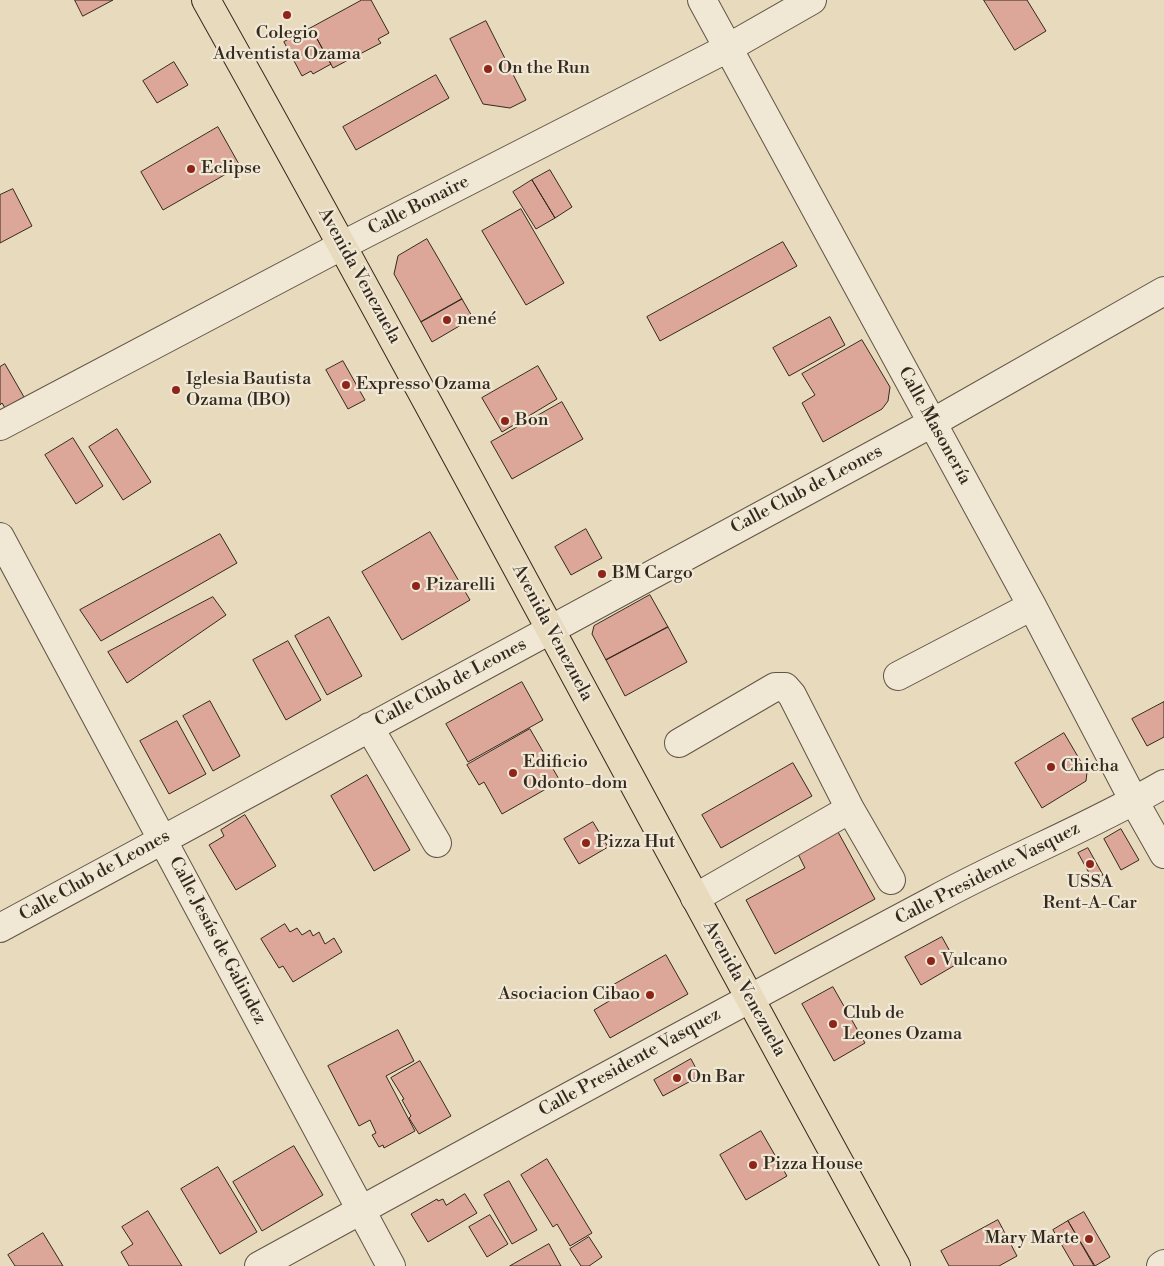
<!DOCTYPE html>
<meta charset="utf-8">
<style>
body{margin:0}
canvas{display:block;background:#e8dabd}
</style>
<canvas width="1164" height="1266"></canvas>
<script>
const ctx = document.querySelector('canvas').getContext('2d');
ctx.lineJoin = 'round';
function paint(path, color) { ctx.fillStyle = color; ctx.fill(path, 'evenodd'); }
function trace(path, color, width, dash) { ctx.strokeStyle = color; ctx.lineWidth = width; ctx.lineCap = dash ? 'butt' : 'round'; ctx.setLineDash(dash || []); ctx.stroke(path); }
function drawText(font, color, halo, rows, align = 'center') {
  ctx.font = font + ' "Libre Bodoni",serif'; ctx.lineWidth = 4.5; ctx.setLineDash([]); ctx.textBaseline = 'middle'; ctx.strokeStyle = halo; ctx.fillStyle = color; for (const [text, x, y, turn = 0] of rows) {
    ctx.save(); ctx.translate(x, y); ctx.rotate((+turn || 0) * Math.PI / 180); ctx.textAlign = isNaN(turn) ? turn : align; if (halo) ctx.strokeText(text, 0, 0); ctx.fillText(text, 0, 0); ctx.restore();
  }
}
const building = new Path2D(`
 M75,0H113L83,16Z
 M362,0H371L389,33L378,39L381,43L333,68L311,28Z
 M984,0H1027L1046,31L1015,50Z
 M486,21L526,100L510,108L483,104L450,39Z
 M311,28L331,64L313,74L311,71L302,76L284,42Z
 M174,62L188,85L157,103L143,81Z
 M436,75L449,98L356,150L343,127Z
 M218,127L240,166L163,210L141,172Z
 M550,170L572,207L555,218L532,180Z
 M532,180L555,218L536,229L513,192Z
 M13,189L32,226L0,243V195Z
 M521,209L564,283L526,305L482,231Z
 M427,239L462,299L421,322L394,274L398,256Z
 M783,242L797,266L660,341L647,317Z
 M462,299L473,318L432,342L421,322Z
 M830,317L845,345L789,376L773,348Z
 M862,340L890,387L888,401L882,409L823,442L802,403L815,395L802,374Z
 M343,361L365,400L348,409L326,370Z
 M5,364L24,397L5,408L2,403L0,405V367Z
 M538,366L557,399L502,432L482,398Z
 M562,402L583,439L512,479L491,442Z
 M117,429L151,482L123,500L89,447Z
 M73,438L103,486L76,504L45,455Z
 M586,529L602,558L571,575L555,547Z
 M430,532L470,600L402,640L362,572Z
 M220,534L237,563L101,641L80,610Z
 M650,595L668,627L606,660L592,634L594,626Z
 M213,597L226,615L127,683L108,652Z
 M329,617L362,676L327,695L295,636Z
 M668,627L687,662L625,696L606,660Z
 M288,641L321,700L286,720L253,660Z
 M522,682L543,720L468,762L446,724Z
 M210,701L240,756L213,771L183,716Z
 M1164,702V737L1147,746L1132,719Z
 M177,721L206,774L169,794L140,741Z
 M530,729L560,781L502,814L484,782L479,785L467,765Z
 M1064,733L1087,772L1086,781L1042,808L1015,763Z
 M793,763L812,796L721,848L702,815Z
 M367,775L410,850L374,871L331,796Z
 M245,815L276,866L236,890L209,845L224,836L221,830Z
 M593,822L608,847L579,864L564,839Z
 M1121,829L1139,860L1121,870L1104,839Z
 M838,832L875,899L775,954L746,900L805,868L798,854Z
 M1088,848L1103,875L1093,880L1078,853Z
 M285,924L290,932L297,928L302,935L310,930L313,936L319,932L325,944L334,938L342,952L293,982L283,966L279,968L261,939Z
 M942,937L957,964L921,985L905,957Z
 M666,955L688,994L610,1038L594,1010L616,997L610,987Z
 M833,987L865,1043L834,1061L802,1004Z
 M398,1030L414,1061L386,1076L415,1131L384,1148L383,1145L379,1147L372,1135L376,1133L370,1120L359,1126L328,1066Z
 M691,1059L700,1076L663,1096L654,1080Z
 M420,1061L451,1116L419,1134L409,1118L411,1116L402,1100L404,1099L391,1078Z
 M761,1131L787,1176L746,1200L720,1155Z
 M294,1146L323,1195L262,1231L233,1182Z
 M547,1159L592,1233L570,1246L557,1224L553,1227L521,1175Z
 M218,1167L257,1232L220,1254L181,1189Z
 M509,1181L537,1230L512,1244L484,1195Z
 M465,1194L477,1213L428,1242L411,1214L437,1199L438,1201L443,1199L446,1205Z
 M148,1211L182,1266H129L121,1252L133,1244L122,1227Z
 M1084,1212L1110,1257L1095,1266L1068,1221Z
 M490,1215L508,1244L487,1257L469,1227Z
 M998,1220L1017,1256L999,1266H949L941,1251Z
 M1068,1221L1094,1266H1074L1053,1230Z
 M43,1233L63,1266H15L8,1255Z
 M589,1237L602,1257L589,1266H581L570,1249Z
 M549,1244L561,1266H510Z`);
paint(building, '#dca798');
trace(building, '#34291e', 1);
const minor = new Path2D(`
 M702,0L1032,606L1134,801L1164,854
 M0,426L343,245L728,48L812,0
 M0,537L391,1266
 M898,676L1032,606
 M369,727L437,843
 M679,743L775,687H785L792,695L850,809
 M695,898L850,809L891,880
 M0,928L932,423L1164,291
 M259,1266C483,1143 708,1020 934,900C1009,859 1090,827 1164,784
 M1161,1266L1164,1264`);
const major = new Path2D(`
 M206,0C441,420 664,845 896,1266`);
trace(minor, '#615546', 30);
trace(major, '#34291e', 30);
trace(minor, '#f0e7d4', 28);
trace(major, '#e8dabd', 28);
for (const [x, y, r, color] of [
 [287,15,5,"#8f2418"],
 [488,69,5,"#8f2418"],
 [191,169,5,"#8f2418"],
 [447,320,5,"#8f2418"],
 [346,385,5,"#8f2418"],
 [176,390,5,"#8f2418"],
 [505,421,5,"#8f2418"],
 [602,574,5,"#8f2418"],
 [416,586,5,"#8f2418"],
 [1051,767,5,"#8f2418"],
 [513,773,5,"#8f2418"],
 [586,843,5,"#8f2418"],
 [1090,864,5,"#8f2418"],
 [931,961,5,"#8f2418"],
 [650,995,5,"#8f2418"],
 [833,1024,5,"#8f2418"],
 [677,1078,5,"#8f2418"],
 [753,1165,5,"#8f2418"],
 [1089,1239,5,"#8f2418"]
]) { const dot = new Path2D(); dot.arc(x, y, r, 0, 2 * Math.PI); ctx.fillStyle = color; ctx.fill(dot); trace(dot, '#f0e7d4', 2); }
drawText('18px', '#34291e', '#f0e7d4', [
 ["Colegio",287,34,"center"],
 ["Adventista Ozama",287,55,"center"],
 ["On the Run",498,69],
 ["Eclipse",201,169],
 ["nené",457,320],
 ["Iglesia Bautista",186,380],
 ["Ozama (IBO)",186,401],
 ["Expresso Ozama",356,385],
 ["Bon",515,421],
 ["BM Cargo",612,574],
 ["Pizarelli",426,586],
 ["Edificio",523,763],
 ["Odonto-dom",523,784],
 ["Chicha",1061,767],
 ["Pizza Hut",596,843],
 ["USSA",1090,883,"center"],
 ["Rent-A-Car",1090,904,"center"],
 ["Vulcano",941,961],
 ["Asociacion Cibao",640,995,"right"],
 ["Club de",843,1014],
 ["Leones Ozama",843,1035],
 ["On Bar",687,1078],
 ["Pizza House",763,1165],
 ["Mary Marte",1079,1239,"right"]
], 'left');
drawText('18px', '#34291e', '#f0e7d4', [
 ["Calle Bonaire",419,206,-27],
 ["Avenida Venezuela",359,276,61],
 ["Calle Masonería",934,426,61],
 ["Calle Club de Leones",807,490,-28],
 ["Avenida Venezuela",552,633,62],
 ["Calle Club de Leones",451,683,-28],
 ["Calle Presidente Vasquez",988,874,-27],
 ["Calle Club de Leones",95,876,-29],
 ["Calle Jesús de Galindez",217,941,62],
 ["Avenida Venezuela",744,989,61],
 ["Calle Presidente Vasquez",630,1063,-29]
]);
</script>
